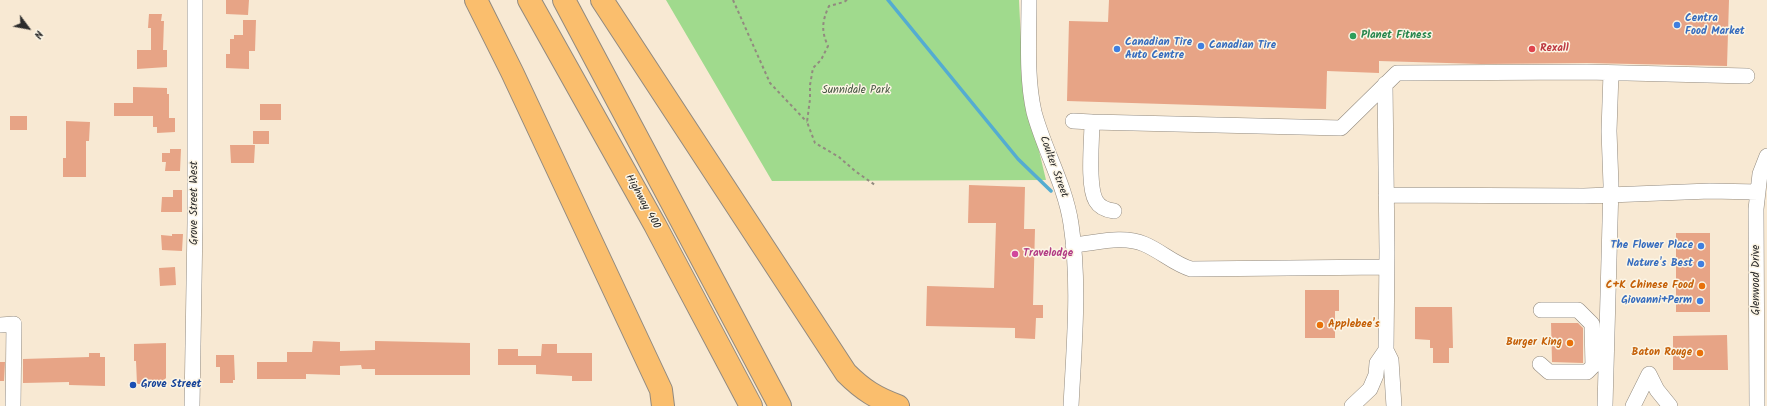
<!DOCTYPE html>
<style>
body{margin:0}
#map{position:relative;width:1767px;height:406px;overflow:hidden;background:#f8e9d3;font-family:Kalam,sans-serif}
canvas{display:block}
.north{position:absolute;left:8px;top:8px;width:40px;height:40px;-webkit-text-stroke:3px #fcf5e5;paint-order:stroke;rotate:122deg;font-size:11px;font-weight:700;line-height:16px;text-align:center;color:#2b2b2b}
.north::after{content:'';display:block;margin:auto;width:14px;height:18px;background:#2b2b2b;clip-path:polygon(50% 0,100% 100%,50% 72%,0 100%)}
</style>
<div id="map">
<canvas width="1767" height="406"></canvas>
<div class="north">N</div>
</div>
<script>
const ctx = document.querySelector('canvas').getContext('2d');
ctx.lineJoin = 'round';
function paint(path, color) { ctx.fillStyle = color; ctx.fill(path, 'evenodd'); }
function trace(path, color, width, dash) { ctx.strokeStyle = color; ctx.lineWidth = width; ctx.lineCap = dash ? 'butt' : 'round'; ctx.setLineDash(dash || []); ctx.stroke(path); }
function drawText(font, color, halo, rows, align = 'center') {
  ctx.font = font + ' Kalam,sans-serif'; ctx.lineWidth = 3; ctx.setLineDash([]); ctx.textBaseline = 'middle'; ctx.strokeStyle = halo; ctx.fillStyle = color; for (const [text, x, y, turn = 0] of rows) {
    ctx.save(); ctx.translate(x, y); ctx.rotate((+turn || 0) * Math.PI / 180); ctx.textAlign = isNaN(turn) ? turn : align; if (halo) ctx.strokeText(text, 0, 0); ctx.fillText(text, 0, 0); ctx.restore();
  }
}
paint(new Path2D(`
 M666,0H1019L1023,84L1046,180L772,181Z`), '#a0da8d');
trace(new Path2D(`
 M888,0L1018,159L1051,191`), '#54acd1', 3.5);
paint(new Path2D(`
 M226,0H249L248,15L226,14Z
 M1109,0H1729L1727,66L1587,63L1481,64L1379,61V73L1327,71L1326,109L1067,101L1069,21L1108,22Z
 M149,14H162L161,21H164L163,50H167V67L137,69V50H151V28H148Z
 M243,20H256L255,51H249V69L226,68V54H230V39H234V35H243Z
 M133,87L167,88V94H169V118H175V132L157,133V127H153V116H114V103H133Z
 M260,104H281V120H260Z
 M10,116H27V130H10Z
 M66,121L90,122L89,141H86V177H63V158H66Z
 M253,131H269V144H253Z
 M230,145H255L254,163H231Z
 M170,149H181L180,171H165L166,162H162V153H170Z
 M969,185L1025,187L1024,229H1035L1033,305H1043V318H1036L1035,339L1015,338V328L926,326L927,286L994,288L996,223H968Z
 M173,190H182V212H161L162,197H173Z
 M1676,233H1710V312H1676Z
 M172,234H183L182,251L162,250L161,235L172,236Z
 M175,267L176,285L160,286L159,268Z
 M1305,290H1339V311H1335V338H1305Z
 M1415,307H1452L1453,348H1449V363H1433V348H1430V340L1415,339Z
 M1551,323H1578L1583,328V363L1552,362Z
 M1727,335L1728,370H1673V336Z
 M313,341L340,342V351L375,350V341L470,343V375H375V369H362L361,365L340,366V375L306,374V379H257V362H287V352H312Z
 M166,343V378L160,384H137L136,361H134V344Z
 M542,344H557V353H592V381H572V376L536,374V365H498V349H518V356H541Z
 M89,353H100V357H105V386L69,385V382L23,383V359L89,357Z
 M216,355H234L235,380H233V383H220V367H216Z
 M0,362H5L4,381H0Z`), '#e7a486');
const minor = new Path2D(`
 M1029,0C1029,37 1026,76 1034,112C1044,150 1065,184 1071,224C1080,284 1074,346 1071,406
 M1385,84L1387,252L1386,350L1391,360L1394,406
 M1073,121L1092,122
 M1386,195L1584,196L1710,191L1758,192
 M1114,211C1106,210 1100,208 1096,201C1087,186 1092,140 1092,122L1341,128L1397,73L1587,72L1747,76
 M1073,245C1096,243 1123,235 1144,244C1161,251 1174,264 1191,269L1386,267
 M0,325L14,324L13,406
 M1540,364L1549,372H1587L1593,366L1592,324L1578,310H1541
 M192,406L195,223V0
 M1352,406L1370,389L1376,375L1377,363L1386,350
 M1605,406L1611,185L1609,131L1611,73
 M1633,406L1649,374L1657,390L1670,406
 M1757,406L1756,209L1760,174L1767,156`);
const highway = new Path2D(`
 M476,0L512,72L661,390L663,406
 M529,0L655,225L751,406
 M564,0L780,406
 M602,0L846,373C863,390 876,398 898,406`);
trace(minor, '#928a7f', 16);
trace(highway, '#928a7f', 24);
trace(new Path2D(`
 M733,0L770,83L807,122
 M847,0L844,2L829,6C822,21 821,31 828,46L821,60L813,68L810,85V99L807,122L815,143L839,157L855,171L875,185`), '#928a7f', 2, [3, 3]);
trace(minor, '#fff', 15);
trace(highway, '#fabe6d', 22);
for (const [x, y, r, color] of [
 [1677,25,4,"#3f7fe0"],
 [1353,36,4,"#2e9e5b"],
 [1201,46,4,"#3f7fe0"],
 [1117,49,4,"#3f7fe0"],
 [1532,49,4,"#e0444e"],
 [1701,246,4,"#3f7fe0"],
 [1015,254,4,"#d1479c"],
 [1701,264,4,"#3f7fe0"],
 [1702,286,4,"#e8710a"],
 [1700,301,4,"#3f7fe0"],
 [1320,325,4,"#e8710a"],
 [1570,343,4,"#e8710a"],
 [1700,353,4,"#e8710a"],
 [133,385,4,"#1a4fb4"]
]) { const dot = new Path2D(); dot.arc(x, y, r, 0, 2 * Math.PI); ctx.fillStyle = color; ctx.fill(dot); trace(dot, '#fcf5e5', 1.5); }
drawText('bold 11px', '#366cbe', '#fcf5e5', [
 ["Centra",1685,19],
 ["Food Market",1685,32],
 ["Canadian Tire",1125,43],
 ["Auto Centre",1125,56],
 ["Canadian Tire",1209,46],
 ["The Flower Place",1693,246,"right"],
 ["Nature's Best",1693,264,"right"],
 ["Giovanni+Perm",1692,301,"right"]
], 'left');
drawText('bold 11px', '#27864d', '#fcf5e5', [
 ["Planet Fitness",1361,36]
], 'left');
drawText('bold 11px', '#be3a42', '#fcf5e5', [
 ["Rexall",1540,49]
], 'left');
drawText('11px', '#485744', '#fcf5e5', [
 ["Sunnidale Park",856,91]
]);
drawText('11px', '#2b2b2b', '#fcf5e5', [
 ["Coulter Street",1053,167,70],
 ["Highway 400",642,202,61],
 ["Grove Street West",195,203,-90],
 ["Glenwood Drive",1757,280,-90]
]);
drawText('bold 11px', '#b23c85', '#fcf5e5', [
 ["Travelodge",1023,254]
], 'left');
drawText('bold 11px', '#c56008', '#fcf5e5', [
 ["C+K Chinese Food",1694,286],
 ["Applebee's",1328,325,"left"],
 ["Burger King",1562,343],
 ["Baton Rouge",1692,353]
], 'right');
drawText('bold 11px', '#164399', '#fcf5e5', [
 ["Grove Street",141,385]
], 'left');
</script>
